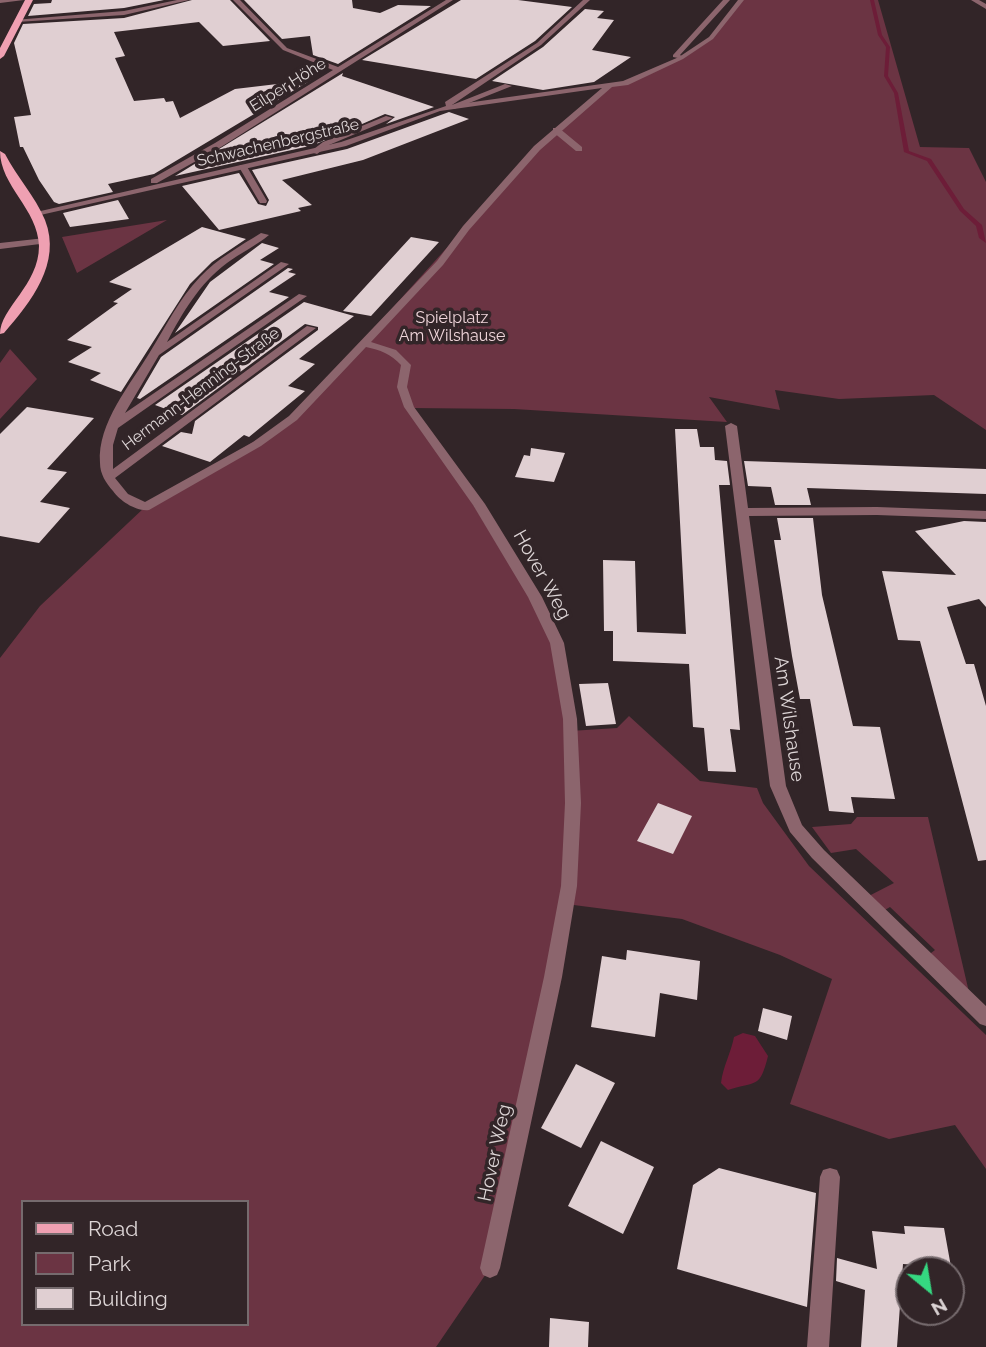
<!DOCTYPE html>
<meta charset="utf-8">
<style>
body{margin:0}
#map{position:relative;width:986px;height:1347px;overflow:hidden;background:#322528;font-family:Raleway,sans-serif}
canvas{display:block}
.legend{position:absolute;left:21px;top:1200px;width:228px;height:126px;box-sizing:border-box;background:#322528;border:2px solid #766b6e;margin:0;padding:9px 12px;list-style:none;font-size:21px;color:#ddd5d6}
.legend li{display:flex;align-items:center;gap:14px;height:35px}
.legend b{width:35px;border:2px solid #766b6e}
.north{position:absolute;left:895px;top:1256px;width:70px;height:70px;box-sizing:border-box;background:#322528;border:2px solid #766b6e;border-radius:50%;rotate:150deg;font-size:19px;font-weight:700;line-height:28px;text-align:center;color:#ddd5d6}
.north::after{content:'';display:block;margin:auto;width:24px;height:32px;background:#35d881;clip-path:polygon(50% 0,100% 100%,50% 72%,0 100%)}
</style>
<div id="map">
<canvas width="986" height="1347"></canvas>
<ul class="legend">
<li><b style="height:9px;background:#efa0b2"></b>Road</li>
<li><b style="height:19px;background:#6b3443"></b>Park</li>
<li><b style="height:19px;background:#e0cfd2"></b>Building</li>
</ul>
<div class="north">N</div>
</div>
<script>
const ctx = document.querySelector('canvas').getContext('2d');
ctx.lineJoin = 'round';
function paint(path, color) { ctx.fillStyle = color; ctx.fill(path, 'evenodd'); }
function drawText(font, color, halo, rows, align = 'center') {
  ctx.font = font + ' Raleway,sans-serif'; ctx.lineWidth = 7; ctx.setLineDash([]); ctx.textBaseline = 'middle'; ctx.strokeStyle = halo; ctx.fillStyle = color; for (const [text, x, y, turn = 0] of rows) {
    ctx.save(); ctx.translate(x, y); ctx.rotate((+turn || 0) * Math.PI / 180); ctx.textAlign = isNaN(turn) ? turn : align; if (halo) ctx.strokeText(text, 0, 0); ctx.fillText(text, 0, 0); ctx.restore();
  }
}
paint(new Path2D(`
 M741,0H878L920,147L969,148L986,182V430L934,395L839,399L775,390L780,410L709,397L727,422L514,409L410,408L439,448L557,643L570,731L617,728L629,716L700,781L757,788L763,803L809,866L986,1035V1169L955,1125L889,1139L790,1104L832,979L780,955L682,919L566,904L490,1268L436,1347H0V658L40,606L145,507L293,418L537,148L608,87L654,72L711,38ZM23,1202H247V1324H23Z
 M167,220L77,273L62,237Z
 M10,349L37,379L0,419V363Z
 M857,817H928L972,1005L923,959L935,950L890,907L878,914L863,899L894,883L856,849L831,853L812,827L851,824Z`), '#6b3443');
paint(new Path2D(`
 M743,1033L755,1036L768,1056C760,1089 756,1081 728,1090L721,1083C723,1066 731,1053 734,1037Z`), '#6d1d38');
paint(new Path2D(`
 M870,0H874L882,35L890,47L888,76L898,93L909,151L931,159L964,209L982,225L986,243L979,238L976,226L960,211L927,161L904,152L894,93L884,76L886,47L878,35Z`), '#6d1d38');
paint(new Path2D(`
 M52,0H164L124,8L28,16L34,4L51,3Z
 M192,0H230L270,41L223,46L199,22L114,32L125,56L115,58L134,101L164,98L166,102L173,101L180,118L235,89L311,80L154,174L108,184L113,192L59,204L54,202L39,180L23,147H20L14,117L31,115L14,43L23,24L124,18Z
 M244,0H352L353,8L380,13L398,5L431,6L338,64L313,55L310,36L282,39Z
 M461,0H518L572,7L535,41L476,79L362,60Z
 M585,9L604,11L597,18L614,20L592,50L631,57L594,82L543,90L492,81L543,47Z
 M343,73L342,76L434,107L386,124L395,117L385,114L314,145L175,176Z
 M449,112L469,119L363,160L282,180L312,205L298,208L301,211L219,230L182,186L239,173L258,204L266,206L269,200L252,170L347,149Z
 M118,200L129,219L70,227L63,213Z
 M202,227L246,239L212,262L190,284L121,392L90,380L101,373L68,362L92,347L67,340L118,303L113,302L132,289L109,282Z
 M411,237L439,242L371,316L343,311Z
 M262,243L279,248L260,260L274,264L175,333L210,282Z
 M288,268L293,269L288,272L296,274L269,292L289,297L140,399L137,398L161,357Z
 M304,302L354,316L299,359L315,364L288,386L305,391L249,437L244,435L210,462L162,446L181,432L192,434L195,421L318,330V327L305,324L182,415L155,405Z
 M27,407L94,418L47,469L67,472L40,502L70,508L39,543L0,536V434Z
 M675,429H697L700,447H714L715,460L727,461L730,485H719L740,730L730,729L736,772L708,771L704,728L693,727L689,664L613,661V631H604L603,560L635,561L637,632L686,634Z
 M531,448L565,453L554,482L515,477L524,455L530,456Z
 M744,461L986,469V494L807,488L811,505H775L771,487L748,486Z
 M777,518H813L822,595L853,726L880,727L895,799L851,797L854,813L829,811L810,699H800L792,656L774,540H781Z
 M964,521L986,522V607L979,599L947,607L966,664H974L986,706V860L978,861L920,641L898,640L882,571L956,575L915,531Z
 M608,683L616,724L586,726L579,684Z
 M658,803L692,816L673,854L637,841Z
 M627,950L700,961L697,1000L660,993L655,1037L591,1027L602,956L626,960Z
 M763,1008L792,1016L787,1040L758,1031Z
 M576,1064L615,1083L581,1148L541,1128Z
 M601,1141L654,1167L623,1234L568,1206Z
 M719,1168L816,1193L807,1307L677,1269L693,1185Z
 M904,1226L944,1228L951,1267L903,1264L897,1347H861L865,1290L836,1281L837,1258L877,1269L872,1231L905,1234Z
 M550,1318L589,1322L588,1347H549Z`), '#e0cfd2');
paint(new Path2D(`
 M723,0H730L680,55L683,57V59L673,57V55Z
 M505,84L512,86L454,109L447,107Z
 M386,116L393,118L329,145L317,154L310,152L323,142Z
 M553,128H559L582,147V151H576L553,132Z
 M240,165H246L267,201L266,203H260L239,167Z`), '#8c656d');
paint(new Path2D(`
 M0,0H24L0,3Z
 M177,0H189L124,15L17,22L14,20L124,11Z
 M233,0H240L287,48L338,67L446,0H453L221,147L157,183H151V179L215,143L333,70L283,50Z
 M583,0H590L541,45L452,105L623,81L679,57L709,37L738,0H744L713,39L683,59L628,85L612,87L540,150L469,230L443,265L371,342L396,350L411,365L407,387L414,407L485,504L542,597L564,643L577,719L581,803L577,886L562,977L500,1268L497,1275L490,1278L483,1275L480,1268L544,977L561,886L565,803L563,719L550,643L528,597L473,505L404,407L397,387L401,365C391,354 380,350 366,347L297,420L261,446L149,510C137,512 120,501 113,491C106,483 100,474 100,463C97,423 131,384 150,352C166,326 179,299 200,277C217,259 240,246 261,233L269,235C256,246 240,253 227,263C199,284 183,312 167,342L281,262L289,264L159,355L125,413L299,294L307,296L118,428L113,445V469L307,326L316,328L115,478L128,494L145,502L253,442L289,416L437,261L463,226L534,146L602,88L440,111L346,146L36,216L32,213L341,142L446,106L445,102L537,43Z
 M971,0H979L986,4V9Z
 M45,238L48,239V243L0,249V243Z
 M731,423L737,426L748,508L877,507L986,511V519L877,515L749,516L786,786L802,825L824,850L986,1006V1026L980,1024L812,858L790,832L770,786L725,426Z
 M830,1168L837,1170L840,1177L829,1347H807L820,1177L823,1170Z`), '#8c656d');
paint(new Path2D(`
 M25,0H33L4,56L0,59V48Z
 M0,151L5,154C17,177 35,196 45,220C62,263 31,302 4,333L0,334C0,308 39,285 39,246C38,209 0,186 0,151Z`), '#efa0b2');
drawText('16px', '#ddd5d6', '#322528', [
 ["Eilper Höhe",288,85,-32],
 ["Schwachenbergstraße",278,143,-13],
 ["Hermann-Henning-Straße",201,389,-37]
]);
drawText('16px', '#f0d6db', '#322528', [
 ["Spielplatz",452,318],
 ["Am Wilshause",452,336]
]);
drawText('19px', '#ddd5d6', '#322528', [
 ["Hover Weg",542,575,61],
 ["Am Wilshause",789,719,82],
 ["Hover Weg",495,1153,-78]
]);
</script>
